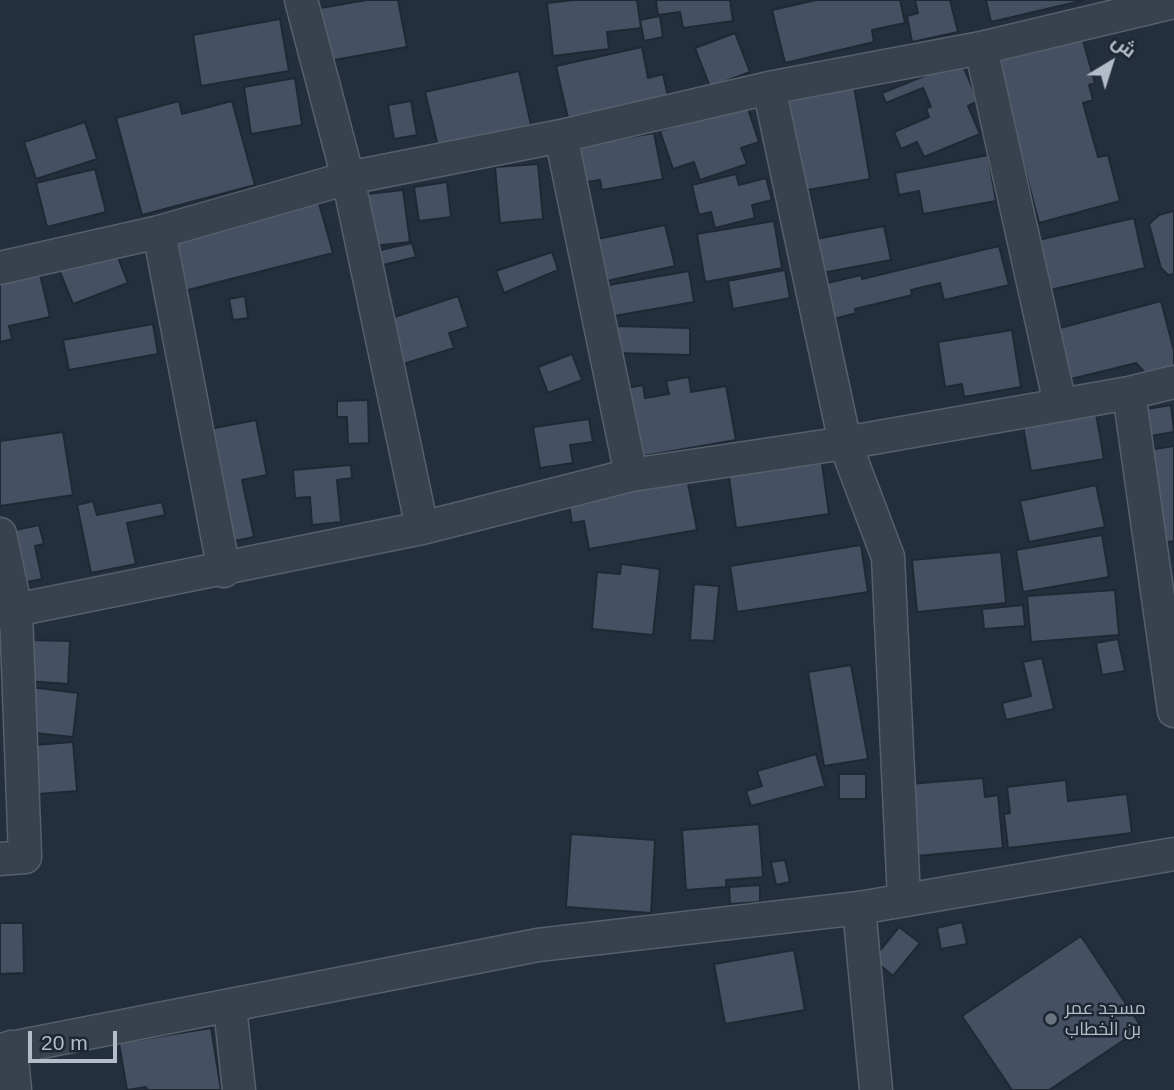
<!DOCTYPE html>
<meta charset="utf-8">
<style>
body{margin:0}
#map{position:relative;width:1174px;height:1090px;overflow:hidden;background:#242f3e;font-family:Helvetica,Cairo,sans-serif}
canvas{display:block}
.north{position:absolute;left:1076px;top:28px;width:70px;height:70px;-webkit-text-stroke:5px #1d2633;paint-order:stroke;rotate:38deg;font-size:19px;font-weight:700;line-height:28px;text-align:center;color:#b4bcc9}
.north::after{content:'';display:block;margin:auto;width:24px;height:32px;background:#b4bcc9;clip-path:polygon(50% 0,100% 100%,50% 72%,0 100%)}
.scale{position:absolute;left:28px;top:1031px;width:89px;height:32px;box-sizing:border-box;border:4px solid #b4bcc9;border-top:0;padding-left:9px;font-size:21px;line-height:24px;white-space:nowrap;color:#b4bcc9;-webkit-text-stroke:5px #1d2633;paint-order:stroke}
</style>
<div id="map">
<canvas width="1174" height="1090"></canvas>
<div class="north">ش</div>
<div class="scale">20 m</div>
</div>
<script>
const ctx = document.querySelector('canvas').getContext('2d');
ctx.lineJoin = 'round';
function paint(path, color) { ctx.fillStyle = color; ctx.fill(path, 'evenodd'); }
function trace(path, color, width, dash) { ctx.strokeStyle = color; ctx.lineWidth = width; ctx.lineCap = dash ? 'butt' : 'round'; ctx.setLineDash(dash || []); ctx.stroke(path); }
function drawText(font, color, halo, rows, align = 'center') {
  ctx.font = font + ' Helvetica,Cairo,sans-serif'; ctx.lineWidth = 5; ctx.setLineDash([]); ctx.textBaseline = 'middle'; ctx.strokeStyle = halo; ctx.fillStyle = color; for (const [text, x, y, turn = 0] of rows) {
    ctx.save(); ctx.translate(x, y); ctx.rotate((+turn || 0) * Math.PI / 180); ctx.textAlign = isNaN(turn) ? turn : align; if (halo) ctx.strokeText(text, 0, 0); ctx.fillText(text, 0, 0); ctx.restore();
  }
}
const building = new Path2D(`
 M367,0H398L407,47L323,62L314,9Z
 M574,0H637L641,28L607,32L609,49L553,56L547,3Z
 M656,0H730L733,21L683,28L680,12L658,15Z
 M816,0H900L905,23L872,30L874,42L785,63L772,10Z
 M915,0H950L958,32L912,42L907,16L918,13Z
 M986,0H1085L991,22Z
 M660,16L663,37L644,41L640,20Z
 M280,19L289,71L201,86L193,35Z
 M735,33L750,72L710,87L695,48Z
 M1082,37L1095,83L1089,85L1093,100L1083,103L1098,157L1108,155L1120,201L1039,223L996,60Z
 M642,47L648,78L663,74L669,101L596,117L595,112L568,118L556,66Z
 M961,61L978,101L968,106L980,134L924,157L917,142L901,149L894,132L929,117L926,108L931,107L923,88L886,103L882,93Z
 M519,71L531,125L438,146L425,92Z
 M295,78L302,125L251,134L244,87Z
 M854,86L870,179L802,191L786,98Z
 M179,101L182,114L232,101L255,185L142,215L116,118Z
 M411,101L417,135L394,139L388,105Z
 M746,103L759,142L741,148L747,164L700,180L694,162L673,169L660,131Z
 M85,122L97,159L36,179L24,142Z
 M654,133L663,179L602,190L600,180L580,183L573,147Z
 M988,155L996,201L923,214L919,191L899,195L895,173Z
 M538,164L543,219L500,223L495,167Z
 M95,169L106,212L47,227L36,183Z
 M736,174L739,185L766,178L772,200L752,205L755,218L715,228L711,212L699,215L692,185Z
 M447,182L451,217L419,221L414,187Z
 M403,190L410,242L364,247L358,195Z
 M318,200L333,253L180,292L166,242Z
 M1174,211V274L1168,275L1161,268L1149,224L1159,215Z
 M1134,218L1145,268L1046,291L1034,241Z
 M774,221L782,268L705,282L697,234Z
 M665,225L675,266L602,282L593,240Z
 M884,226L891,260L822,273L816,239Z
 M412,243L416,257L379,266L376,251Z
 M113,245L128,283L73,304L58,267Z
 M999,246L1009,285L944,300L940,283L911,290L912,295L855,309L856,313L827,321L819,285L861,275L862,279Z
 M552,252L558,270L504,293L496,271Z
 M39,270L50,317L9,326L12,339L0,342V279Z
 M785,270L790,298L733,309L728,281Z
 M689,271L694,302L614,316L609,285Z
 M245,296L248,318L233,320L229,299Z
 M458,296L468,327L449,333L454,348L397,366L382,321Z
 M1161,301L1174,351V369L1148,376L1136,363L1063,381L1052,336L1060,328Z
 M153,324L158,354L69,370L63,340Z
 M616,326L690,328V355L615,353Z
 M1012,330L1021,387L964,397L962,384L945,387L938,342Z
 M572,354L582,380L548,393L538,367Z
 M689,377L691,392L726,386L736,440L632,458L620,389L643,385L645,398L669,394L666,381Z
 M368,400L369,443L348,444L347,417H337V401Z
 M1171,405L1174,432L1150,436L1146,409Z
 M1095,408L1104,459L1031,471L1022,421Z
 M589,419L593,442L570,445L573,463L540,468L533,427Z
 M256,420L267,475L242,480L254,537L229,542L205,430Z
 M63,432L73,495L0,506V441Z
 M1174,446V541L1154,544L1142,451Z
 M821,456L829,514L736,528L728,470Z
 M351,465L352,478L337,480L341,522L312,525L310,497L295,498L293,470Z
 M687,478L697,530L589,549L584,521L572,523L568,500Z
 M1096,485L1105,527L1029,542L1020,501Z
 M93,501L97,515L162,502L165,515L127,523L136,564L91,573L77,505Z
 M39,525L44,544L35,546L42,579L12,585L1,533Z
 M1102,535L1109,577L1023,592L1016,550Z
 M861,545L868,592L737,612L730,566Z
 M1001,552L1006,603L917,612L912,560Z
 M621,564L660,569L653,635L592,629L597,572L620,574Z
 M694,584L719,586L714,641L690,640Z
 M1115,590L1119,635L1031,642L1027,596Z
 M1023,605L1025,626L984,629L982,609Z
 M1118,639L1125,671L1102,675L1096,643Z
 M28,640L70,641L68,684L26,681Z
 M1042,658L1054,709L1006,720L1002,703L1031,696L1023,662Z
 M851,665L868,759L824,766L808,672Z
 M30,687L78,693L73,737L25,732Z
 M73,742L77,791L25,795L21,746Z
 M816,754L825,786L751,806L746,791L762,786L757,771Z
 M839,774H866V799H839Z
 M983,778L985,797L998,795L1003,848L916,856L909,784Z
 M1066,780L1068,801L1127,794L1132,833L1008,848L1004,814L1010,813L1007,787Z
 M759,824L763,877L726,880V887L686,890L682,830Z
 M571,834L655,840L651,913L566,907Z
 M785,860L790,882L776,885L771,862Z
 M760,885V902L730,904L729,887Z
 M962,922L967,944L941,949L937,928Z
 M0,923H23L24,973L0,974Z
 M899,927L920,943L893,976L873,959Z
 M1081,936L1142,1028L1049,1090H1012L962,1016Z
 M794,950L805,1010L725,1024L714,964Z
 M211,1028L221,1090H147L146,1087L127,1090L119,1043Z`);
paint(building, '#455162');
trace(building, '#1f2835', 2);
const minor = new Path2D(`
 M981,48L1060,404
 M769,88L845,443L888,557L904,899
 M561,136L631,475
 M159,232L348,178L301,0
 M0,268L159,232L224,571
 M1129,393L1174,711
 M422,528L348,178L561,136L769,88L981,48L1174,2
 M0,534L16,610L25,857L0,859
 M0,613L422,528L631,475L845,443L1129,393L1174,382
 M859,908L876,1090
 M230,1007L239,1090
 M11,1047L15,1090
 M0,1050L538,945L859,908L1174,854`);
trace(minor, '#565f6c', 35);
trace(minor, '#38414e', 32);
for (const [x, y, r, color] of [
 [1051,1019,7,"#6b7280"]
]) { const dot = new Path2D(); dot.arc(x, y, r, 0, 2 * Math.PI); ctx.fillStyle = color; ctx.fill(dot); trace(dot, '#1d2633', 2.5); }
drawText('18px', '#b4bcc9', '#1d2633', [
 ["مسجد عمر",1065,1009],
 ["بن الخطاب",1065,1030]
], 'left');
</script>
